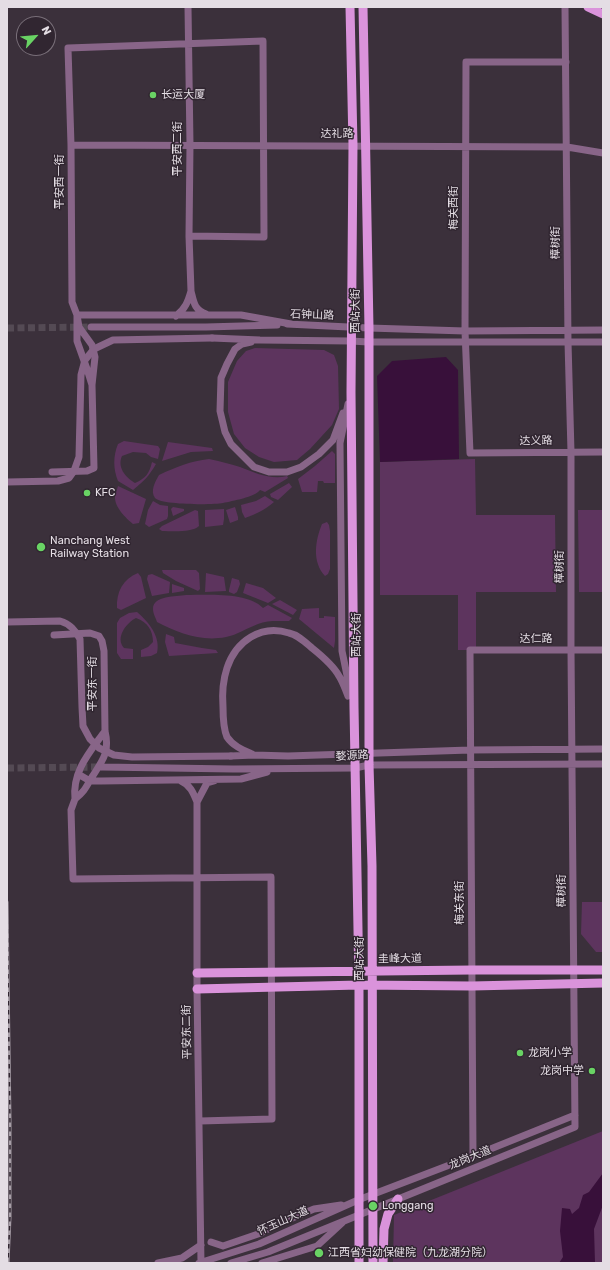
<!DOCTYPE html>
<meta charset="utf-8">
<style>
body{margin:0}
#map{position:relative;width:610px;height:1270px;overflow:hidden;background:#3b303b;font-family:Rubik,sans-serif}
canvas{display:block}
.frame{position:absolute;inset:0;border:8px solid #e4dde4;pointer-events:none}
.north{position:absolute;left:16px;top:16px;width:40px;height:40px;box-sizing:border-box;background:#312631;border:1px solid #796f79;border-radius:50%;rotate:63deg;font-size:11px;font-weight:700;line-height:16px;text-align:center;color:#e4dde4}
.north::after{content:'';display:block;margin:auto;width:14px;height:18px;background:#69d364;clip-path:polygon(50% 0,100% 100%,50% 72%,0 100%)}
</style>
<div id="map">
<canvas width="610" height="1270"></canvas>
<div class="frame"></div>
<div class="north">N</div>
</div>
<script>
const ctx = document.querySelector('canvas').getContext('2d');
ctx.lineJoin = 'round';
function paint(path, color) { ctx.fillStyle = color; ctx.fill(path, 'evenodd'); }
function trace(path, color, width, dash) { ctx.strokeStyle = color; ctx.lineWidth = width; ctx.lineCap = dash ? 'butt' : 'round'; ctx.setLineDash(dash || []); ctx.stroke(path); }
function drawText(font, color, halo, rows, align = 'center') {
  ctx.font = font + ' Rubik,"Noto Sans SC",sans-serif'; ctx.lineWidth = 3; ctx.setLineDash([]); ctx.textBaseline = 'middle'; ctx.strokeStyle = halo; ctx.fillStyle = color; for (const [text, x, y, turn = 0] of rows) {
    ctx.save(); ctx.translate(x, y); ctx.rotate((+turn || 0) * Math.PI / 180); ctx.textAlign = isNaN(turn) ? turn : align; if (halo) ctx.strokeText(text, 0, 0); ctx.fillText(text, 0, 0); ctx.restore();
  }
}
paint(new Path2D(`
 M255,348L324,350L334,355L338,366L339,409L332,425L310,449L297,460L274,462L259,457L245,448L234,434L228,412V382L237,361L246,351Z
 M124,441L158,446L160,449L158,459L151,457L146,453L133,452L122,456C117,467 125,477 135,483C146,478 149,474 152,462L156,464C149,476 144,481 133,490L118,481C113,469 113,456 118,444Z
 M168,442L212,448L213,451L191,452L162,461Z
 M332,451L335,454V483H324L323,481H318L317,492H302L298,479L315,466Z
 M209,459C220,461 230,464 240,467C255,473 271,480 287,476L288,478L265,492L260,490C255,497 232,501 223,503C213,505 161,505 155,498C150,491 155,482 159,475C176,467 191,461 209,459Z
 M475,459L476,515H555L556,592H476V650H458V595H380V462Z
 M289,483L292,487L278,500L271,497L270,494Z
 M118,486L146,499L139,523L133,524C126,518 114,507 115,496C116,493 117,489 118,486Z
 M265,496L274,502C265,510 256,514 245,518L242,512L241,505L256,501Z
 M153,501L160,505L168,506V516L167,519L149,527L145,524L148,510Z
 M173,507L184,509V511L173,516L171,509Z
 M235,507L238,517V520L230,523L226,510Z
 M224,509V519L223,525L205,527V510Z
 M195,510L198,511L199,526C192,533 171,531 162,531L159,529L162,526Z
 M578,510H603V592H579Z
 M327,522L329,525L330,531V569L328,574L325,576C312,562 315,541 322,524Z
 M162,570H196L199,573L200,589L198,591L176,581L163,573Z
 M138,573L141,577L146,598L121,610L117,608C116,592 123,579 138,573Z
 M206,573L224,577L226,591L205,592Z
 M152,574L170,582L169,593L152,596L147,579L148,575Z
 M232,578L239,580L240,584L237,592L234,594L229,592V590Z
 M246,583L263,588L276,598L268,603L243,593Z
 M172,584L184,588V591L172,593Z
 M186,595C207,595 248,592 263,608L268,605L292,618L289,621C278,621 267,620 258,624C247,628 237,635 226,637C201,642 178,633 157,622C156,618 153,614 153,609C153,595 176,597 186,595Z
 M280,600L297,610L293,615L272,604Z
 M319,608V618H324V616L335,617V641L334,648L299,619L302,609Z
 M137,612C149,622 161,637 157,653L151,656L141,657V650L148,647L153,642C153,631 148,622 136,618C126,623 115,638 124,648L133,649V659H121L117,653V623L120,618L129,613Z
 M166,634L174,637L175,643L202,648L216,650L218,653L169,656L165,642Z
 M582,902H603V952H596L581,934Z
 M603,1131V1263H393L394,1215Z`), '#5d345e');
paint(new Path2D(`
 M446,357L458,370L459,459L380,462L377,376L392,361Z
 M603,1173V1205L594,1229L595,1263H559L563,1257L560,1231L562,1208L570,1209L572,1214L579,1208L583,1195L589,1192Z`), '#38103a');
trace(new Path2D(`
 M7,328L91,327
 M7,768L102,767`), '#544a54', 7, [7, 3.5]);
trace(new Path2D(`
 M188,7L190,145L189,236L191,291
 M566,62H466L465,331L470,453L603,452
 M71,145L567,147L603,153
 M189,236L264,237L263,41L68,48L71,145L72,302L77,315H241L291,324
 M176,316C185,309 188,302 191,291C194,303 194,309 206,314
 M287,324L369,328L465,331L603,330
 M91,327H206L277,325
 M212,338L260,340L351,341L368,342H603
 M251,342L242,344L235,349L227,364L221,378L220,411L225,432L231,444L254,467L269,472H287L301,467L319,454L333,440L343,413
 M348,404L340,443L342,651L351,695
 M52,472L87,471L94,468L92,385L95,357L92,345L79,327L77,315V341L87,369L92,385
 M54,635L90,633L99,636L102,641L104,651L105,731C110,752 103,760 92,777C86,787 85,791 75,799C72,771 90,752 105,731
 M252,754C243,750 233,746 227,737C224,730 223,715 223,707C222,694 223,680 227,668C236,641 261,624 289,633C298,635 305,642 312,648C322,656 333,665 339,676C343,682 345,689 348,696
 M231,756L254,755L288,756L470,750L603,749
 M102,767L233,769L355,768L369,765L603,764
 M78,774L90,781H101L241,779L267,772
 M181,781C190,785 193,792 197,802L207,783L214,781
 M75,799L71,810L73,879L271,877L272,1119L200,1121
 M197,802V989L201,1263
 M473,1156L470,650H603
 M211,1242L223,1246L261,1233L275,1225L314,1209L341,1205
 M158,1263L182,1258L201,1245
 M199,1263L259,1244L358,1200L473,1156L575,1115
 M231,1263L268,1252L575,1127L571,650V452L568,342L565,7
 M262,1263L317,1246L342,1223`), '#886588', 7);
trace(new Path2D(`
 M350,7L353,145L351,392L354,707L359,985V1263
 M363,7L369,328V765L372,866L373,1263
 M588,7L603,14
 M197,973L472,970H603
 M197,989L359,985L472,986L603,983
 M383,1263L384,1229L388,1214L398,1199`), '#da93db', 9);
const rail = new Path2D(`
 M7,902L10,1122V1217L8,1263`);
trace(rail, '#a79ea7', 3);
trace(rail, '#312631', 1.5, [4.5]);
trace(new Path2D(`
 M7,482L58,481L69,478L74,471L79,457L81,375L85,360L94,349L113,340L212,338
 M7,622L60,621C70,624 75,630 80,639L82,707L83,726L90,739L99,748L114,755L132,757L231,756`), '#886588', 7);
for (const [x, y, r, color] of [
 [153,95,4,"#69d364"],
 [87,493,4,"#69d364"],
 [41,547,5,"#69d364"],
 [520,1053,4,"#69d364"],
 [592,1071,4,"#69d364"],
 [373,1206,5,"#69d364"],
 [319,1253,5,"#69d364"]
]) { const dot = new Path2D(); dot.arc(x, y, r, 0, 2 * Math.PI); ctx.fillStyle = color; ctx.fill(dot); trace(dot, '#312631', 1.5); }
drawText('11px', '#e4dde4', '#312631', [
 ["长运大厦",161,95],
 ["KFC",95,493],
 ["Nanchang West",50,541],
 ["Railway Station",50,554],
 ["龙岗小学",528,1053],
 ["龙岗中学",584,1071,"right"],
 ["Longgang",382,1206],
 ["江西省妇幼保健院（九龙湖分院）",328,1253]
], 'left');
drawText('11px', '#e4dde4', '#312631', [
 ["达礼路",337,134],
 ["平安西二街",178,149,-90],
 ["平安西一街",60,182,-90],
 ["梅关西街",454,208,-90],
 ["樟树街",556,243,-90],
 ["西站大街",356,311,-90],
 ["石钟山路",312,315,2],
 ["达义路",536,441,-1],
 ["樟树街",560,567,-90],
 ["西站大街",357,635,-90],
 ["达仁路",536,639],
 ["平安东一街",93,684,-90],
 ["婺源路",352,756,-4],
 ["樟树街",562,891,-90],
 ["梅关东街",460,903,-90],
 ["西站大街",360,959,-90],
 ["圭峰大道",400,959,-1],
 ["平安东二街",187,1032,-91],
 ["龙岗大道",470,1158,-22],
 ["怀玉山大道",283,1221,-24]
]);
</script>
